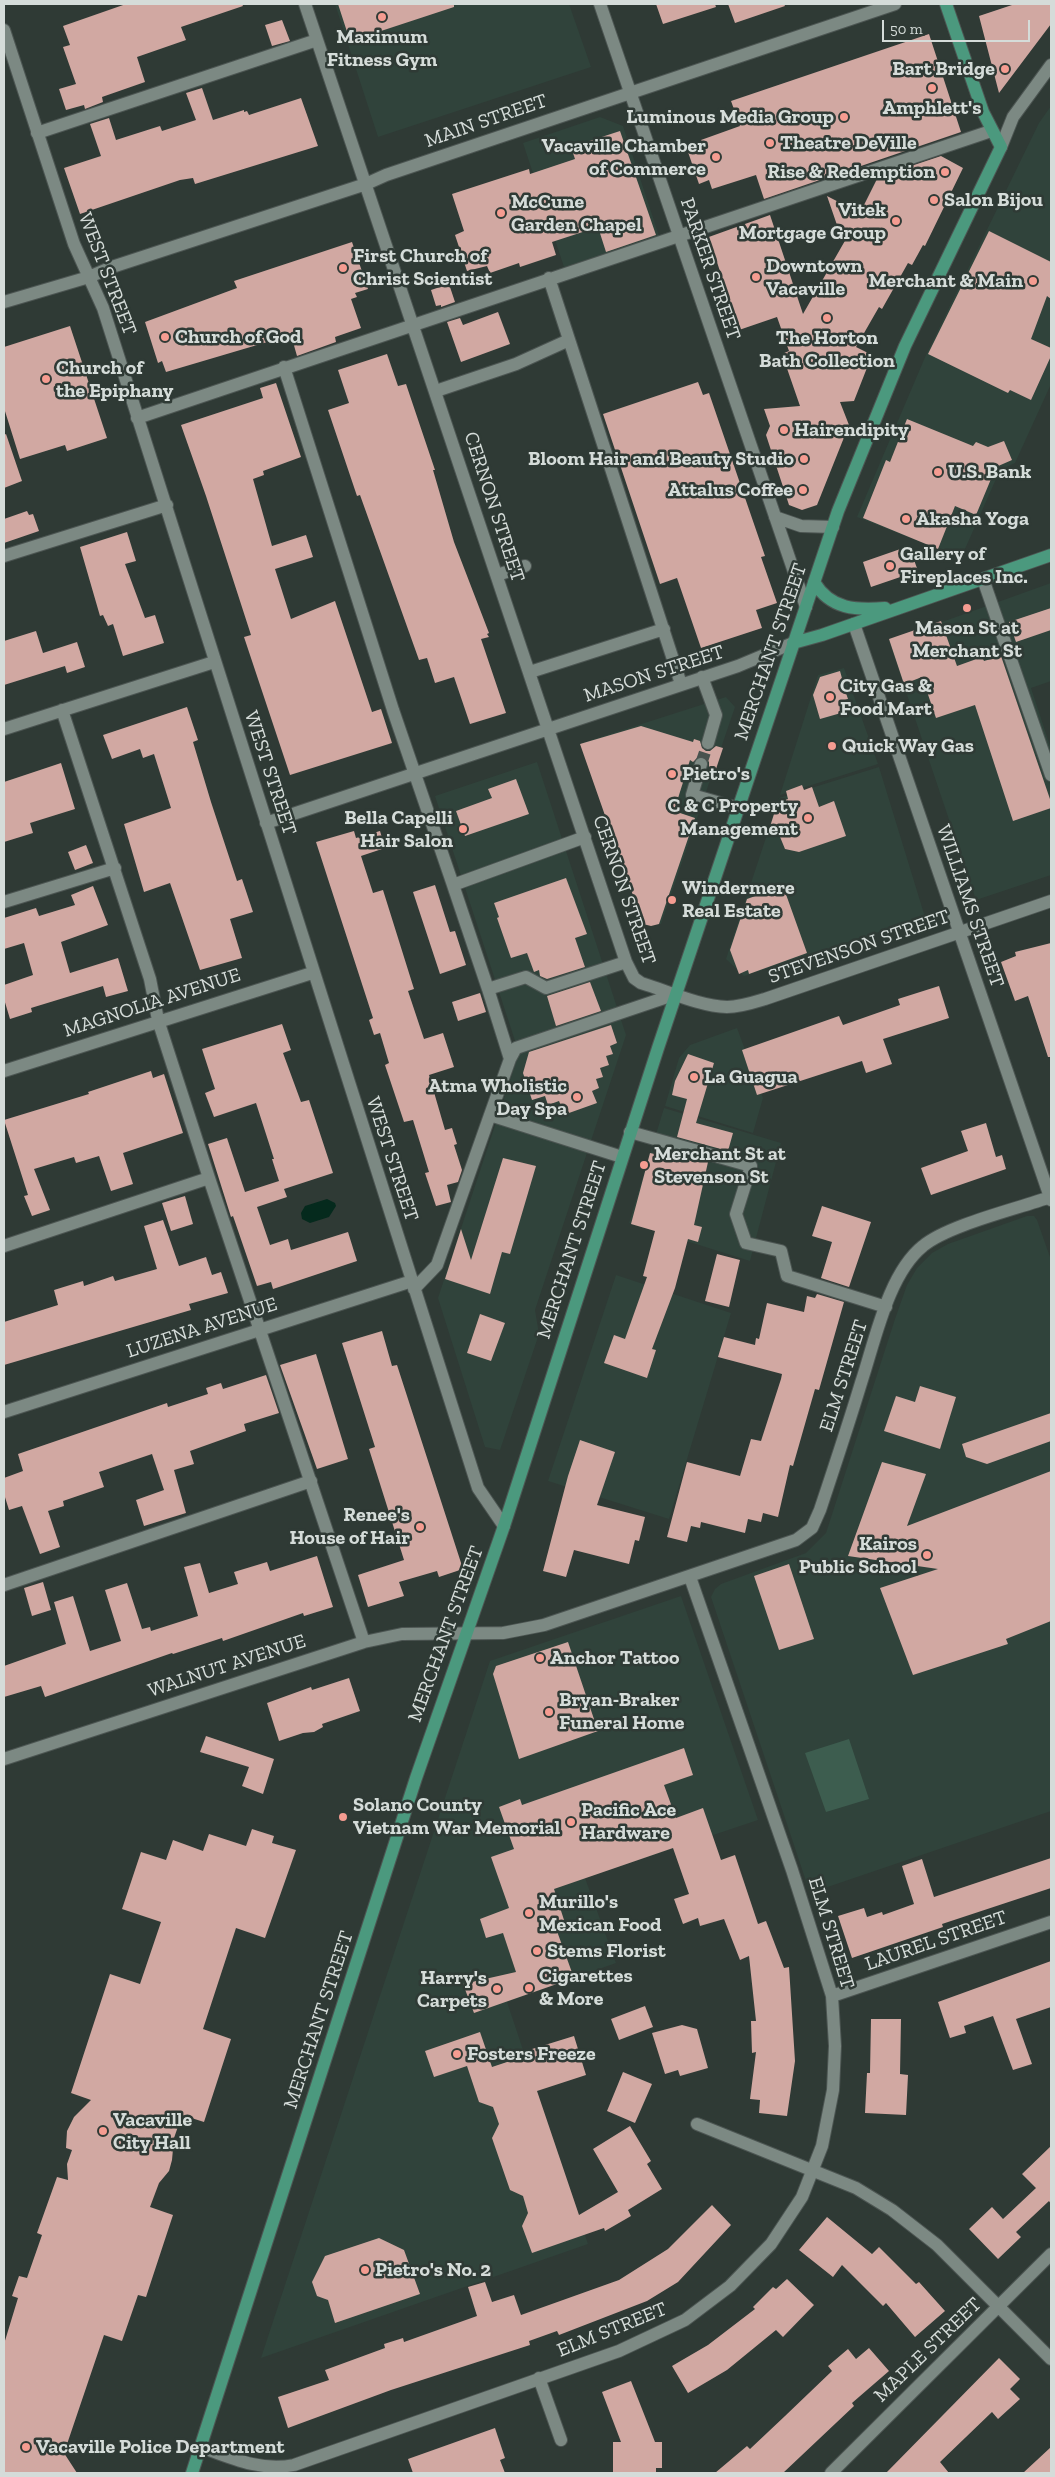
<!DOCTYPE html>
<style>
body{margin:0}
#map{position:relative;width:1055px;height:2477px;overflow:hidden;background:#2f3a35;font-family:"Zilla Slab",serif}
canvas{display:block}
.frame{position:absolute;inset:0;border:5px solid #d5dcd9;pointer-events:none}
.scale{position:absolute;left:882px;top:20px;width:148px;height:22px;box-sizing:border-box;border:2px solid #d5dcd9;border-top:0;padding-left:6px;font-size:15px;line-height:18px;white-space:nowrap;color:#d5dcd9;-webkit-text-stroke:4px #2f3a35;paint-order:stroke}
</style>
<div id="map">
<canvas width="1055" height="2477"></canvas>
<div class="frame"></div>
<div class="scale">50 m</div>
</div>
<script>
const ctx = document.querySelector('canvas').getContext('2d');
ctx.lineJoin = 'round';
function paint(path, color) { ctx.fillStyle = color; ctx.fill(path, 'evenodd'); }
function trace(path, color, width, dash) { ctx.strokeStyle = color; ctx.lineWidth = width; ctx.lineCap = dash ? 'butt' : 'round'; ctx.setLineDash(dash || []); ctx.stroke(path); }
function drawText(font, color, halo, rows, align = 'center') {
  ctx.font = font + ' "Zilla Slab",serif'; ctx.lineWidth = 5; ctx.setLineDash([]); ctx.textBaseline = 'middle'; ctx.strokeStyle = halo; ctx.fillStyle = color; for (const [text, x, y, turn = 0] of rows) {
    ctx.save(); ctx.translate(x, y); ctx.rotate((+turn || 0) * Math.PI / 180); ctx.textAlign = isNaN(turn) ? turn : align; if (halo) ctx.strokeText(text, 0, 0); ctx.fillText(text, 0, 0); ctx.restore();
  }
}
paint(new Path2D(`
 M335,4H569L591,67L378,137Z
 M1051,106V384L1015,463L1000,470L961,558L857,517L926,355L1039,123Z
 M600,117L623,126L659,236L564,267L523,143Z
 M1051,583V681L1031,688L1051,749V875L976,900L889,641Z
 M844,668L878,764L780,795L818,675Z
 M726,697L735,707L661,924H646L582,743Z
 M537,762L626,1035L535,1310L539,1334L500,1450L485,1447L438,1298L519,1053L435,796Z
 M879,767L925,917L744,976L726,959L779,798Z
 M737,1028L763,1098L753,1133L665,1106L679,1058L690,1045Z
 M664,1108L781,1143L750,1261L629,1223Z
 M1027,1216H1034L1037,1220L1051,1260V1811L810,1893L711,1597L715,1589L721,1584L806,1553L826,1533L895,1319L907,1285L917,1268L932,1253L948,1244Z
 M616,1275L731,1313L669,1519L548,1481Z
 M681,1596L758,1820L585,1878L616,1963L507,2002L588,2244L261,2358L490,1661Z`), '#30433b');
paint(new Path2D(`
 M849,1739L869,1799L826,1812L805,1753Z`), '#3d5d4f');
paint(new Path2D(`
 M327,1199L335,1203L336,1206L329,1217L310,1223L302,1219L301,1213L305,1206Z`), '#052a1d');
paint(new Path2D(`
 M126,4H242L243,6L181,27L186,40L137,57L145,82L102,97L103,102L85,109L84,105L66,110L59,89L76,84L63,47L70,45L63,26Z
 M338,4H454V7L381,31L382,34L351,44Z
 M656,4H715L716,7L663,24Z
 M728,4H784L785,6L735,23Z
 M1015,4H1051V24L999,93L979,16Z
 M282,20L290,41L272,46L265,25Z
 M929,34L961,132L764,199L756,175L712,189L709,180L699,184L688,152L703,147L701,140L740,126L731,101Z
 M202,88L213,120L244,110V112L247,111L249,115L301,98L318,146L195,184L193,178L180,180L80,214L64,168L101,156L90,124L109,118L116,140L160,126L162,131L196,120L186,93Z
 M620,131L656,235L606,252L598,227L552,242L556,255L520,267L519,263L490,273L487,266L467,271L455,235L464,231L452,194L529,169L530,174L575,159L571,147Z
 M941,156L963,168L925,246L923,245L912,265L908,263L882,309L879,307L856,347L872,355L854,401L840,402L849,425L817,505L802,510L789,505L766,435L770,426L764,409L800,406L782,354L789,351L777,317L739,330L716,259L714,260L706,238L770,215L803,314L850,232L837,225L827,196L860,213L878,177Z
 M989,231L1051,262V299L1047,296L1031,339L1051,348V356L1031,400L1010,390L1008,393L928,354Z
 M352,242L368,289L355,293L357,297L351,299L361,328L335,337L336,342L297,356L291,335L166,372L162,361L158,363L145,322L237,288L234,281Z
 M449,284L455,302L441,307V305L436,306L431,290Z
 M498,312L510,344L461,362L447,322L460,318L463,325Z
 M70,326L107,438L67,451L65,445L20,459L4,408V347Z
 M387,354L398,386L406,384L435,470H433L454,542L489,633L487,634L489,637L481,639L506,713L470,724L454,677L435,683L427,658L419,660L360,495L357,496L328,410L349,403L338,370Z
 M698,382L703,395L709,393L765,556L761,557L777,603L756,610L762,628L701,648L677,578L660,584L603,414Z
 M276,383L301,457L263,471L264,475L253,479L272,546L306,535L313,557L275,569L291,619L335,601L372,712L381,709L392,743L290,775L244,637L251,635L206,496L181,425L263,398L260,388Z
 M907,419L973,446L976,442L988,447L1004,441L1012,460L996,467L976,515L955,506L938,549L863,518L886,460L890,462Z
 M6,434L22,481L4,488V435Z
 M27,511L29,515L33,514L39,531L4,543V519Z
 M127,532L136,561L125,564L145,618L155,615L164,643L123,656L113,624L108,626L103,615L100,616L80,547Z
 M909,546L918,571L871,587L863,562Z
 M1051,608V630L1016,642L1009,622Z
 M941,621L957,666L982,657L984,661L1001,656L1051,802V808L1013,821L975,705L936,718L922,677L904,684L889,639Z
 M36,631L43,653L77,642L85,667L67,673L65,666L4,685V641Z
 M840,671L846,693L848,699L845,700L848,711L820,719L813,695L820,677Z
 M187,707L198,740L193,742L211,802L237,881L242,879L253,912L230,919L242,958L200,970L170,883L144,892L124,824L171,808L154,754L143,758L140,749L112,759L103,735Z
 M641,726L693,742L694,739L700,741L702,748L706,751H710L716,746L723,748L716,769L709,767V762L704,756H699L693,762L690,760L674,811L695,818L659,924L651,926L643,924L580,744Z
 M61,763L75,809L30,823L33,833L4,842V782Z
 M516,779L529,814L465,836L456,811L492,798L488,789Z
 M802,785L804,790L812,787L819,807L834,801L846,836L799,852L785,849L778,832L768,833L774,814L783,811L779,802L788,799L786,791Z
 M354,831L356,838L380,831L385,848L361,856L373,893L383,890L414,989L408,991L424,1039L443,1033L454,1067L429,1075L445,1130L452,1128L457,1144L454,1145L462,1170L458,1182L447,1185L451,1202L436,1206L425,1173L429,1172L413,1120L404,1122L385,1065L389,1063L380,1033L374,1035L369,1020L373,1018L316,842Z
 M86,845L93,863L75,870L68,852Z
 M566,878L587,934L575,938L585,967L547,979L540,976L539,970L534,972L527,953L511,958L497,918L499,917L494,903Z
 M435,885L450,932L455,931L466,965L440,974L413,892Z
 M93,886L108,925L61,942L70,973L118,958L128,991L106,997L103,986L31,1008L32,1012L10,1019L4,999V985L33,975L24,943L4,949V918L36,908L39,916L75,905L71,895Z
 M783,886L807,953L749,974L748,970L739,974L730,950L747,899Z
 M1051,943V1057H1048L1028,996L1015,1001L1001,962L1016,956L1015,952Z
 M590,982L601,1011L556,1026L547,996Z
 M939,986L949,1018L883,1039L892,1064L866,1073L862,1061L757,1095L742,1050L839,1016L843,1025L900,1005L898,999Z
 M480,993L486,1012L458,1021L452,1002Z
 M282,1024L291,1050L283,1053L301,1102L309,1100L333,1173L284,1189L287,1197L257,1207L270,1245L288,1239L291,1250L348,1232L357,1261L273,1289L271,1282L257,1286L233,1216L231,1217L208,1144L227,1138L245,1192L279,1181L272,1159H274L256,1103L214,1117L205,1093L215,1089L202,1049Z
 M611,1025L617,1043L610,1046L613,1054L606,1056L609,1065L600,1068L603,1077L596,1079L599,1088L592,1091L597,1103L569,1113L563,1111L559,1101L548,1105L545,1096L532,1100L523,1073L529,1052Z
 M688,1054L714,1063L696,1123L733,1133L728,1151L677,1137L687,1099L672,1095L675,1081Z
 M151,1071L153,1078L164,1074L183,1133L123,1153L133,1184L111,1191L99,1156L76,1163L74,1157L34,1169L50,1210L32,1216L24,1196L28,1195L4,1120L89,1094L88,1092Z
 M986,1123L996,1157L1002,1155L1006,1169L931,1195L921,1168L968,1151L961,1131Z
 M650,1153L672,1158L673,1153L708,1162L694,1225L702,1227L698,1242L688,1239L675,1288L652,1349L656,1350L647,1378L604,1363L614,1335L625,1339L647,1277L643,1276L655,1231L631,1224Z
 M503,1158L536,1166L510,1254L502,1252L490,1294L445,1279L461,1229L471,1260Z
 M185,1196L193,1224L171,1231L162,1203Z
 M822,1206L871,1222L849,1287L821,1278L832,1242L812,1236Z
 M163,1220L179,1266L206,1257L212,1275L221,1272L228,1293L189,1304L191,1310L4,1365V1322L58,1305L54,1290L83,1281L84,1286L113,1276L115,1281L157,1269L144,1226Z
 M717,1254L740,1260L729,1307L705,1301Z
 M817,1294L844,1302L819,1390L815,1389L793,1466L790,1465L778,1517L763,1513L761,1522L748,1519L745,1533L701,1522L700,1528L691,1526L687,1542L667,1537L687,1462L740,1476L751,1439L761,1441L781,1379L782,1374L718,1357L724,1337L755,1345L756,1338L759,1339L767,1303L804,1312L807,1296L815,1298Z
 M480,1314L505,1323L491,1361L467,1353Z
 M382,1331L392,1366L397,1365L463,1569L439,1577L437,1571L399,1582L404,1596L368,1607L358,1575L404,1560L369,1449L375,1447L342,1343Z
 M316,1354L348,1459L317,1469L280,1365Z
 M266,1375L279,1413L244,1424L246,1431L190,1451L194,1464L174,1470L186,1513L144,1526L136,1500L164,1490L152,1454L99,1472L104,1487L63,1501L64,1506L48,1511L60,1547L40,1554L22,1506L9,1510L4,1494V1478L23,1471L18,1454L167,1403L168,1407L208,1394L206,1388L221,1383L223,1389Z
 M920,1386L956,1397L940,1449L884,1431L896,1396L915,1402Z
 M1051,1413V1441L987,1464L966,1457L962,1444Z
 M580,1440L615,1452L597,1505L645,1517L639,1541L635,1540L629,1564L574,1550L566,1577L543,1571L568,1476Z
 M882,1462L926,1474L907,1526L1051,1471V1621L1006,1639L1008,1644L913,1675L880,1588L938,1569L848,1556Z
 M317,1556L333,1607L304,1616L303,1613L223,1641L222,1638L173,1654L172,1653L45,1697L41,1686L4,1697V1666L66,1644L54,1602L73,1596L90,1651L121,1641L105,1590L127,1583L142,1629L150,1627L151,1631L198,1616L184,1567L200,1563L209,1593L238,1584L234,1572L267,1562L270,1571Z
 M789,1564L814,1639L779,1650L754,1576Z
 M43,1582L51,1610L32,1616L24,1588Z
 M568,1642L598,1731L519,1759L493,1674L496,1666Z
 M349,1678L360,1711L322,1724L323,1727L314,1732L303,1733L279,1741L267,1703L311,1687L312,1690Z
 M206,1736L274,1759L263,1794L242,1786L249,1767L200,1752Z
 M684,1748L693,1775L664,1785L676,1818L703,1808L721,1860L735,1855L758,1924L766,1921L784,1968L789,1967L795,2061L787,2116L759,2113L760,2100L750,2099L756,2052L752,2053L751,2021H756L749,1956L740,1960L724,1919L700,1926L698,1918L683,1924L674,1899L689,1894L673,1848L554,1889L564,1920L554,1923L574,1978L474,2013L463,1984L516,1972L503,1933L486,1938L480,1919L509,1908L491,1857L514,1849L499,1807L520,1799L522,1805Z
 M252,1829L274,1836L272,1843L296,1850L265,1938L236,1928L203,2029L231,2039L204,2122L182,2115L174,2138L172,2160L169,2171L159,2183L150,2207L173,2215L146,2297L138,2295L122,2341L104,2335L64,2453L77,2473H4V2344L18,2298L12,2296L19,2276L27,2278L42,2235L37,2233L57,2177L68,2180L67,2164L72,2150L66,2148L67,2131L74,2117L91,2100L71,2093L110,1974L140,1984L161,1922L122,1909L141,1852L166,1860L173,1840L203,1851L209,1834L246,1846Z
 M1051,1858V1888L942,1924L943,1927L852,1958L838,1916L864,1908L867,1917L882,1912L883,1915L914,1904L902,1866L922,1859L934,1897Z
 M1051,1961V2007L1016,2019L1032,2064L1013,2070L993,2016L964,2026L966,2033L950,2038L938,2002Z
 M645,2006L653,2027L619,2040L611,2019Z
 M871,2019H901L900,2074L908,2075L906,2115L865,2113L867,2073H870Z
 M682,2025L697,2029L708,2068L680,2076L678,2070L665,2074L652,2033Z
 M480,2032L492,2067L534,2053L532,2049L574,2036L586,2075L537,2091L579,2215L618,2192L593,2149L630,2126L651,2161L647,2164L662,2189L628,2210L631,2216L605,2231L604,2228L532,2253L522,2226L528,2213L523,2196L510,2190L492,2138L499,2124L493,2107L479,2102L467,2066L434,2077L425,2051Z
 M623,2072L652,2084L635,2123L607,2111Z
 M1051,2146V2204L1049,2201L1016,2232L1021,2237L998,2259L969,2229L992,2207L1003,2219L1036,2188L1022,2174Z
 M712,2205L731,2225L678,2282L647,2301L559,2335L557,2331L529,2341L530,2345L391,2390L288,2428L278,2397L329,2380L325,2370L385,2348L384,2344L403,2338L404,2342L477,2316L468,2287L485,2282L492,2302L514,2295L521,2315L619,2280L668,2249Z
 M827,2217L872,2254L879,2247L916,2284L919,2282L945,2311L915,2337L886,2303L883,2306L842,2265L833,2277L799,2250Z
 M379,2238L404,2250L420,2294L335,2323L328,2300L317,2296L312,2282L325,2256Z
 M787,2279L814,2305L783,2337L776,2330L727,2370L688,2393L672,2366L708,2345L755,2309L753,2307L773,2287L776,2289Z
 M869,2348L889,2371L852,2403L854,2406L783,2473H715L747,2446L750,2449L785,2416L832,2371L828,2366L848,2349L856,2359Z
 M999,2358L1020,2379L1010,2389L1020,2399L998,2419L992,2412L940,2462L949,2473H886Z
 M631,2381L655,2442H662V2468H656V2473H613V2442H621L602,2392Z
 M495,2428L505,2458L500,2460L505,2473H413L408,2459Z
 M1051,2447V2473H1023Z`), '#d1a8a2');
trace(new Path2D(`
 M701,764L708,743`), '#48524e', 12, [12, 6]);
const minor = new Path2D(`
 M305,4L626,962L634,978L641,983C668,991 699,1006 727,1007C740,1007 752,1003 765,999L1051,901
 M600,4L806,607
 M4,30L74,244L103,308L478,1488L504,1526
 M37,133L317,40
 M1001,147L1013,117L1051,65
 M549,278L681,684
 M4,302L89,277L112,267L366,184L386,175L895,4
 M284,367L393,710L453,885
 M436,391L516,364L569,340
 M137,418L991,131
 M775,517L801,526L833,527
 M4,556L167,505
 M497,575L525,566
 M983,579L1051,775
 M854,624L1051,1200
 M530,672L664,629
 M702,677L716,715L708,743
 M62,710L150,979L158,1020L209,1178L364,1642
 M4,729L214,662
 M701,764L692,795L738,808
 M266,823L738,666L793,643
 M585,837L453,885L488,989L526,977L546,988L626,962
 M4,902L115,868
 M488,989L510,1059
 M4,1071L312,973
 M490,1115L510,1059L516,1048L676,994
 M630,1132L751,1166L736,1214L746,1243L781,1251L787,1276L886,1307
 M4,1246L209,1178
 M414,1289L437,1265L490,1115L622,1157
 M4,1412L412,1281
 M4,1585L311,1481
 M4,1759L364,1642L402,1634L503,1633L544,1625L796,1540L812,1528L820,1510C834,1468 848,1426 861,1383C875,1341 888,1274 923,1246C948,1225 1017,1209 1050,1197
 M832,1996L1051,1922
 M697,2124L856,2188L892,2210L937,2245L1051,2359
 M539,2378L561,2440
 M201,2447C231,2458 262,2472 294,2465L619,2351L685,2320L730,2286L771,2244L802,2197L822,2146L833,2090L835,2046L832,1996L792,1870L690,1577
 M831,2473L1051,2254`);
const major = new Path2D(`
 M814,582C831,610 856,610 885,608
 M793,643L822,635L1051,555
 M192,2473L416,1778L504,1526L658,1048L838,511L905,346L1001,147L983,112L946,4`);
trace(minor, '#4c5552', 14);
trace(major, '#4c5552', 14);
trace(minor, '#7c8983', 12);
trace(major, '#4b997e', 12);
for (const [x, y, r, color] of [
 [382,17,5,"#f59c91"],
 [1005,69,5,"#f59c91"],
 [932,88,5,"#f59c91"],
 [844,117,5,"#f59c91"],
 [770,143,5,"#f59c91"],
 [716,157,5,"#f59c91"],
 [945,172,5,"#f59c91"],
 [934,200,5,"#f59c91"],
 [501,213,5,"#f59c91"],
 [896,221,5,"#f59c91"],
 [343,268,5,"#f59c91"],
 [756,277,5,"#f59c91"],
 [1033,281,5,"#f59c91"],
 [827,318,5,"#f59c91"],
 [165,337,5,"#f59c91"],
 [46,379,5,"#f59c91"],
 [784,430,5,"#f59c91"],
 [804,459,5,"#f59c91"],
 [938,472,5,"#f59c91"],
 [803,490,5,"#f59c91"],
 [906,519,5,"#f59c91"],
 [890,566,5,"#f59c91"],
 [967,608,5,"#f59c91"],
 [830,697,5,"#f59c91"],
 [832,746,5,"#f59c91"],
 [672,774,5,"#f59c91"],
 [808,818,5,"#f59c91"],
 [463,829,5,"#f59c91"],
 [672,900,5,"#f59c91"],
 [694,1077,5,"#f59c91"],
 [577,1097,5,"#f59c91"],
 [644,1165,5,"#f59c91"],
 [420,1527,5,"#f59c91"],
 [927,1555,5,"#f59c91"],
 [540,1658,5,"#f59c91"],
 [549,1712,5,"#f59c91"],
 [343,1817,5,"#f59c91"],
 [571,1822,5,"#f59c91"],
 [529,1913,5,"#f59c91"],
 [537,1951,5,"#f59c91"],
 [529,1988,5,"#f59c91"],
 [497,1989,5,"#f59c91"],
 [457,2054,5,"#f59c91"],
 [103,2131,5,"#f59c91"],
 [365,2270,5,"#f59c91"],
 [26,2447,5,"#f59c91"]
]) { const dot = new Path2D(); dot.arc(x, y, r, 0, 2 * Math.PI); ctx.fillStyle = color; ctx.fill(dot); trace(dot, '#2f3a35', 2); }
drawText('bold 20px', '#d5dcd9', '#2f3a35', [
 ["Maximum",382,37,"center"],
 ["Fitness Gym",382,60,"center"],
 ["Bart Bridge",995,69,"right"],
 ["Amphlett's",932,108,"center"],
 ["Luminous Media Group",834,117,"right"],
 ["Theatre DeVille",780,143],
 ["Vacaville Chamber",706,146,"right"],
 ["of Commerce",706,169,"right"],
 ["Rise & Redemption",935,172,"right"],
 ["Salon Bijou",944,200],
 ["McCune",511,202],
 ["Garden Chapel",511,225],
 ["Vitek",886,210,"right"],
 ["Mortgage Group",886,233,"right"],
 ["First Church of",353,256],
 ["Christ Scientist",353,279],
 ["Downtown",766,266],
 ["Vacaville",766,289],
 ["Merchant & Main",1023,281,"right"],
 ["Church of God",175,337],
 ["The Horton",827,338,"center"],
 ["Bath Collection",827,361,"center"],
 ["Church of",56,368],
 ["the Epiphany",56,391],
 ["Hairendipity",794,430],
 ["Bloom Hair and Beauty Studio",794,459,"right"],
 ["U.S. Bank",948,472],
 ["Attalus Coffee",793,490,"right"],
 ["Akasha Yoga",916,519],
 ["Gallery of",900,554],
 ["Fireplaces Inc.",900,577],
 ["Mason St at",967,628,"center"],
 ["Merchant St",967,651,"center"],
 ["City Gas &",840,686],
 ["Food Mart",840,709],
 ["Quick Way Gas",842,746],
 ["Pietro's",682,774],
 ["C & C Property",798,806,"right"],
 ["Management",798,829,"right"],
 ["Bella Capelli",453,818,"right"],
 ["Hair Salon",453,841,"right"],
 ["Windermere",682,888],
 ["Real Estate",682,911],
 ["La Guagua",704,1077],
 ["Atma Wholistic",567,1086,"right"],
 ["Day Spa",567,1109,"right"],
 ["Merchant St at",654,1154],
 ["Stevenson St",654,1177],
 ["Renee's",410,1515,"right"],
 ["House of Hair",410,1538,"right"],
 ["Kairos",917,1544,"right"],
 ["Public School",917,1567,"right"],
 ["Anchor Tattoo",550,1658],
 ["Bryan-Braker",559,1700],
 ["Funeral Home",559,1723],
 ["Solano County",353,1805],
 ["Vietnam War Memorial",353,1828],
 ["Pacific Ace",581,1810],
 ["Hardware",581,1833],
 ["Murillo's",539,1902],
 ["Mexican Food",539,1925],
 ["Stems Florist",547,1951],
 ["Cigarettes",539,1976],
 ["& More",539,1999],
 ["Harry's",487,1978,"right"],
 ["Carpets",487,2001,"right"],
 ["Fosters Freeze",467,2054],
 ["Vacaville",113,2120],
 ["City Hall",113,2143],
 ["Pietro's No. 2",375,2270],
 ["Vacaville Police Department",36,2447]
], 'left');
drawText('20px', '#d5dcd9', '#2f3a35', [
 ["MAIN STREET",486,121,-19],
 ["PARKER STREET",710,269,71],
 ["WEST STREET",107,274,69],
 ["CERNON STREET",494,507,72],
 ["MERCHANT STREET",771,652,-71],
 ["MASON STREET",654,674,-18],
 ["WEST STREET",270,773,72],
 ["CERNON STREET",624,890,71],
 ["WILLIAMS STREET",970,906,71],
 ["STEVENSON STREET",859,947,-19],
 ["MAGNOLIA AVENUE",152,1003,-18],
 ["WEST STREET",392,1159,72],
 ["MERCHANT STREET",572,1250,-72],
 ["LUZENA AVENUE",202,1328,-18],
 ["ELM STREET",844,1376,-72],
 ["MERCHANT STREET",446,1634,-70],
 ["WALNUT AVENUE",227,1666,-18],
 ["ELM STREET",831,1933,73],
 ["LAUREL STREET",936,1941,-19],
 ["MERCHANT STREET",319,2020,-72],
 ["ELM STREET",612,2330,-22],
 ["MAPLE STREET",928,2350,-44]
]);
</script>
